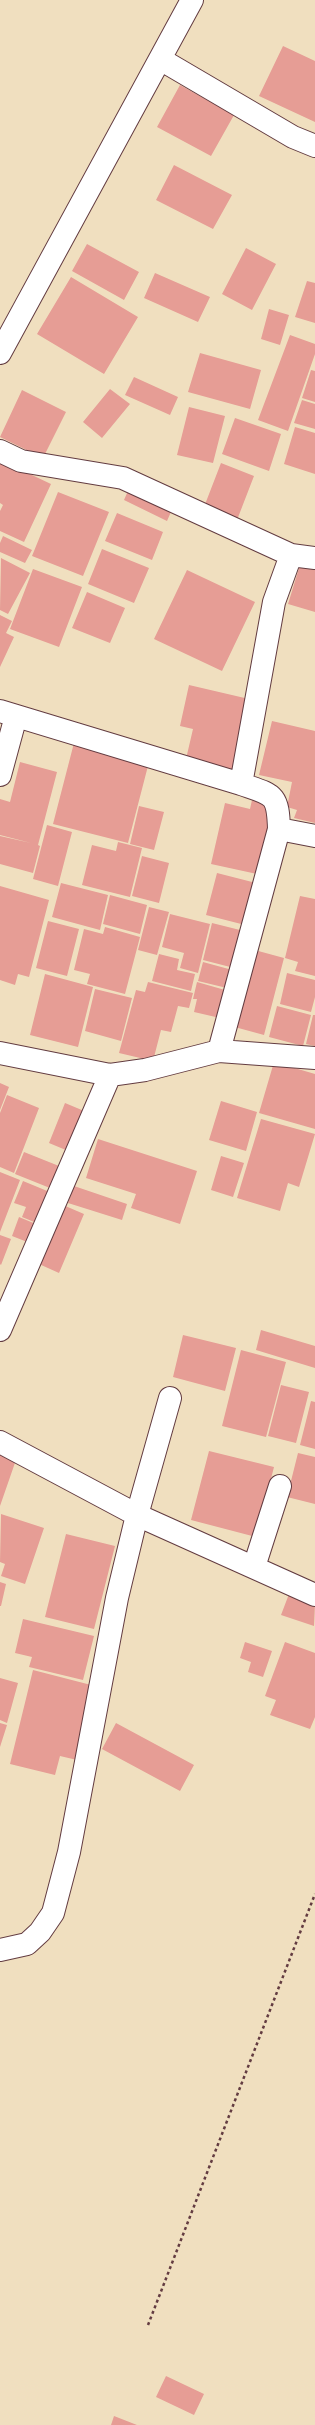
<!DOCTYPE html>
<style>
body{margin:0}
canvas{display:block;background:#f0dfbf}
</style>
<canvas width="315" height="2425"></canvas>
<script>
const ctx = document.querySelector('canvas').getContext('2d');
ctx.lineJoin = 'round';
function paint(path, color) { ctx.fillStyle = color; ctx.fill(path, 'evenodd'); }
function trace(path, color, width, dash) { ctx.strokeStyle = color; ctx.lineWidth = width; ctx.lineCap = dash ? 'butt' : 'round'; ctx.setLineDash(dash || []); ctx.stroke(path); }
paint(new Path2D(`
 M283,46L315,61V122L259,96Z
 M180,85L234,115L211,156L157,127Z
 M174,165L232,195L213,229L156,200Z
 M87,244L139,272L124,300L72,271Z
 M246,248L276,264L252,310L222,294Z
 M155,273L210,297L198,322L144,298Z
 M71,277L138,317L104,374L37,334Z
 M307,281L315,283V323L295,317Z
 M269,309L289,315L280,345L261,339Z
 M290,335L315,344V354L288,431L258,420Z
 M200,353L261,370L250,409L188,392Z
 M311,370L315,371V402L302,398Z
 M134,377L178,397L170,415L125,395Z
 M110,389L130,404L102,438L83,422Z
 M22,390L66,412L43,458L0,437Z
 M302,400L315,404V429L294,423Z
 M189,407L225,416L213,463L177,455Z
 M235,418L281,434L269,471L222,454Z
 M295,427L315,433V474L284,464Z
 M0,460L51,484L24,542L0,531V511L3,505L0,503Z
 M221,463L254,476L237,520L204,507Z
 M131,484L174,505L167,521L124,500Z
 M58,492L109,512L83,576L32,556Z
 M117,513L163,532L152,560L105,541Z
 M3,536L32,550L25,563L0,552V543Z
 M102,549L149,568L134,603L88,584Z
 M1,558L30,573L8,614L0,610Z
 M300,565L315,570V612L288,604Z
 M33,569L82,587L59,647L10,629Z
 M187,570L255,602L222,671L154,639Z
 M87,592L125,608L110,643L72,628Z
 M0,615L12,621L6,633L14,637L0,667Z
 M189,685L249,699L234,770L186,759L193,729L180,726Z
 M272,721L315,731V823L294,818L297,810L287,807L292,782L259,775Z
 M75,739L149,762L128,843L53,824Z
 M20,762L57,772L38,845L40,846L33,873L0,864V836L31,843L0,835V799L10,802Z
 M252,800L273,804L257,874L211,864L225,803L250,809Z
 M139,806L164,812L154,850L130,844Z
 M47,825L72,832L58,886L33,879Z
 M118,842L142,848L130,897L82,885L92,845L116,851Z
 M142,856L169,863L159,903L132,896Z
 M217,873L260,884L249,926L206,915Z
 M61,883L108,895L100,930L52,917Z
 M0,886L49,900L29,977L18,974L15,985L0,980Z
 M110,895L147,905L140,934L103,924Z
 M300,896L315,899V976L295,971L298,962L285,958Z
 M149,907L169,912L157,955L138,950Z
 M170,914L210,924L198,973L180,968L184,953L162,947Z
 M48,921L79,929L67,976L36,968Z
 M212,923L248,932L238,969L203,960Z
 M105,927L140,937L125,994L87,984L90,974L74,970L84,929L103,934Z
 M251,949L284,958L264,1035L231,1026Z
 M159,954L179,959L177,970L195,974L191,991L152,981Z
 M203,962L236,971L231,989L198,981Z
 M287,973L315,980V997L311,1012L280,1004Z
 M45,974L93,987L78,1047L30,1035Z
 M148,982L193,993L189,1008L178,1006L171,1032L161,1030L153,1061L119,1053L136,990L145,992Z
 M197,982L232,992L220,1018L194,1012L197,999H193Z
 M95,989L132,998L121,1041L85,1031Z
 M277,1006L311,1015L303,1046L269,1037Z
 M313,1015H315V1046L306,1044Z
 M274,1062L315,1074V1129L259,1113Z
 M0,1083L9,1087L0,1110Z
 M7,1095L39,1108L14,1173L0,1167V1113Z
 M221,1101L257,1112L246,1151L209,1140Z
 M65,1103L89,1113L73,1153L49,1143Z
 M261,1119L315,1134L299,1187L288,1183L280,1211L237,1198Z
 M98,1139L197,1171L180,1224L131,1208L136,1194L86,1178Z
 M24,1152L59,1166L50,1188L15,1174Z
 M221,1156L244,1163L233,1197L211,1190Z
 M0,1172L20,1180L0,1232Z
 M23,1181L57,1195L44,1226L22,1217L26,1207L14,1203Z
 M74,1186L127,1204L122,1220L68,1203Z
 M63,1205L84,1214L59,1273L39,1264Z
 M19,1217L43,1227L35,1245L12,1236Z
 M0,1235L11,1239L1,1265L0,1264Z
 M261,1330L315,1346V1368L256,1350Z
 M183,1335L236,1348L225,1391L173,1377Z
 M241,1350L286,1362L266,1437L222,1426Z
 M281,1385L309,1392L296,1443L268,1436Z
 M311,1401L315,1402V1449L300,1445Z
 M0,1451L17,1457L0,1506Z
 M209,1451L274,1467L256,1537L191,1520Z
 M298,1453L315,1457V1504L287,1497Z
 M1,1514L44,1528L25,1584L1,1576L5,1564L0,1562Z
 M66,1534L115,1546L94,1629L45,1617Z
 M0,1582L6,1584L1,1606H0Z
 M289,1594L315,1603L314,1626L281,1615Z
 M23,1619L94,1636L83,1680L29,1667L32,1657L15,1653Z
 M245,1642L272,1651L263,1677L248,1672L251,1662L240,1658Z
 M285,1642L315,1653V1717L310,1729L270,1715L276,1700L265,1696Z
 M33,1670L95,1686L77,1760L60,1756L55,1775L10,1764Z
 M0,1678L18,1683L7,1723L0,1720Z
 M0,1723L7,1725L0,1747Z
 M116,1723L194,1765L180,1791L102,1749Z
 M166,2376L204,2394L194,2415L156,2397Z
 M114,2416L137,2425H111Z`), '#e69d95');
const minor = new Path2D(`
 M160,59L293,137L315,146
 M0,353L192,0
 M0,451L21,461L123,478L291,555L315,558
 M0,711L241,784L274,602L291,555
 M0,775L16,716
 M279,829L315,836
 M219,1051L279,829C278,793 273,795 241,784
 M0,1053L110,1075L145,1070L219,1051L315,1058
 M0,1330L110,1075
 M0,1442L137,1515L315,1595
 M254,1567L280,1486
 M0,1950L27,1944L40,1932L53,1913L69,1852L117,1598L137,1515L170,1398`);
trace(minor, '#633c41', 24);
trace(new Path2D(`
 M148,2325L315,1894`), '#633c41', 2.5, [3, 3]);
trace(minor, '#fff', 22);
</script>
